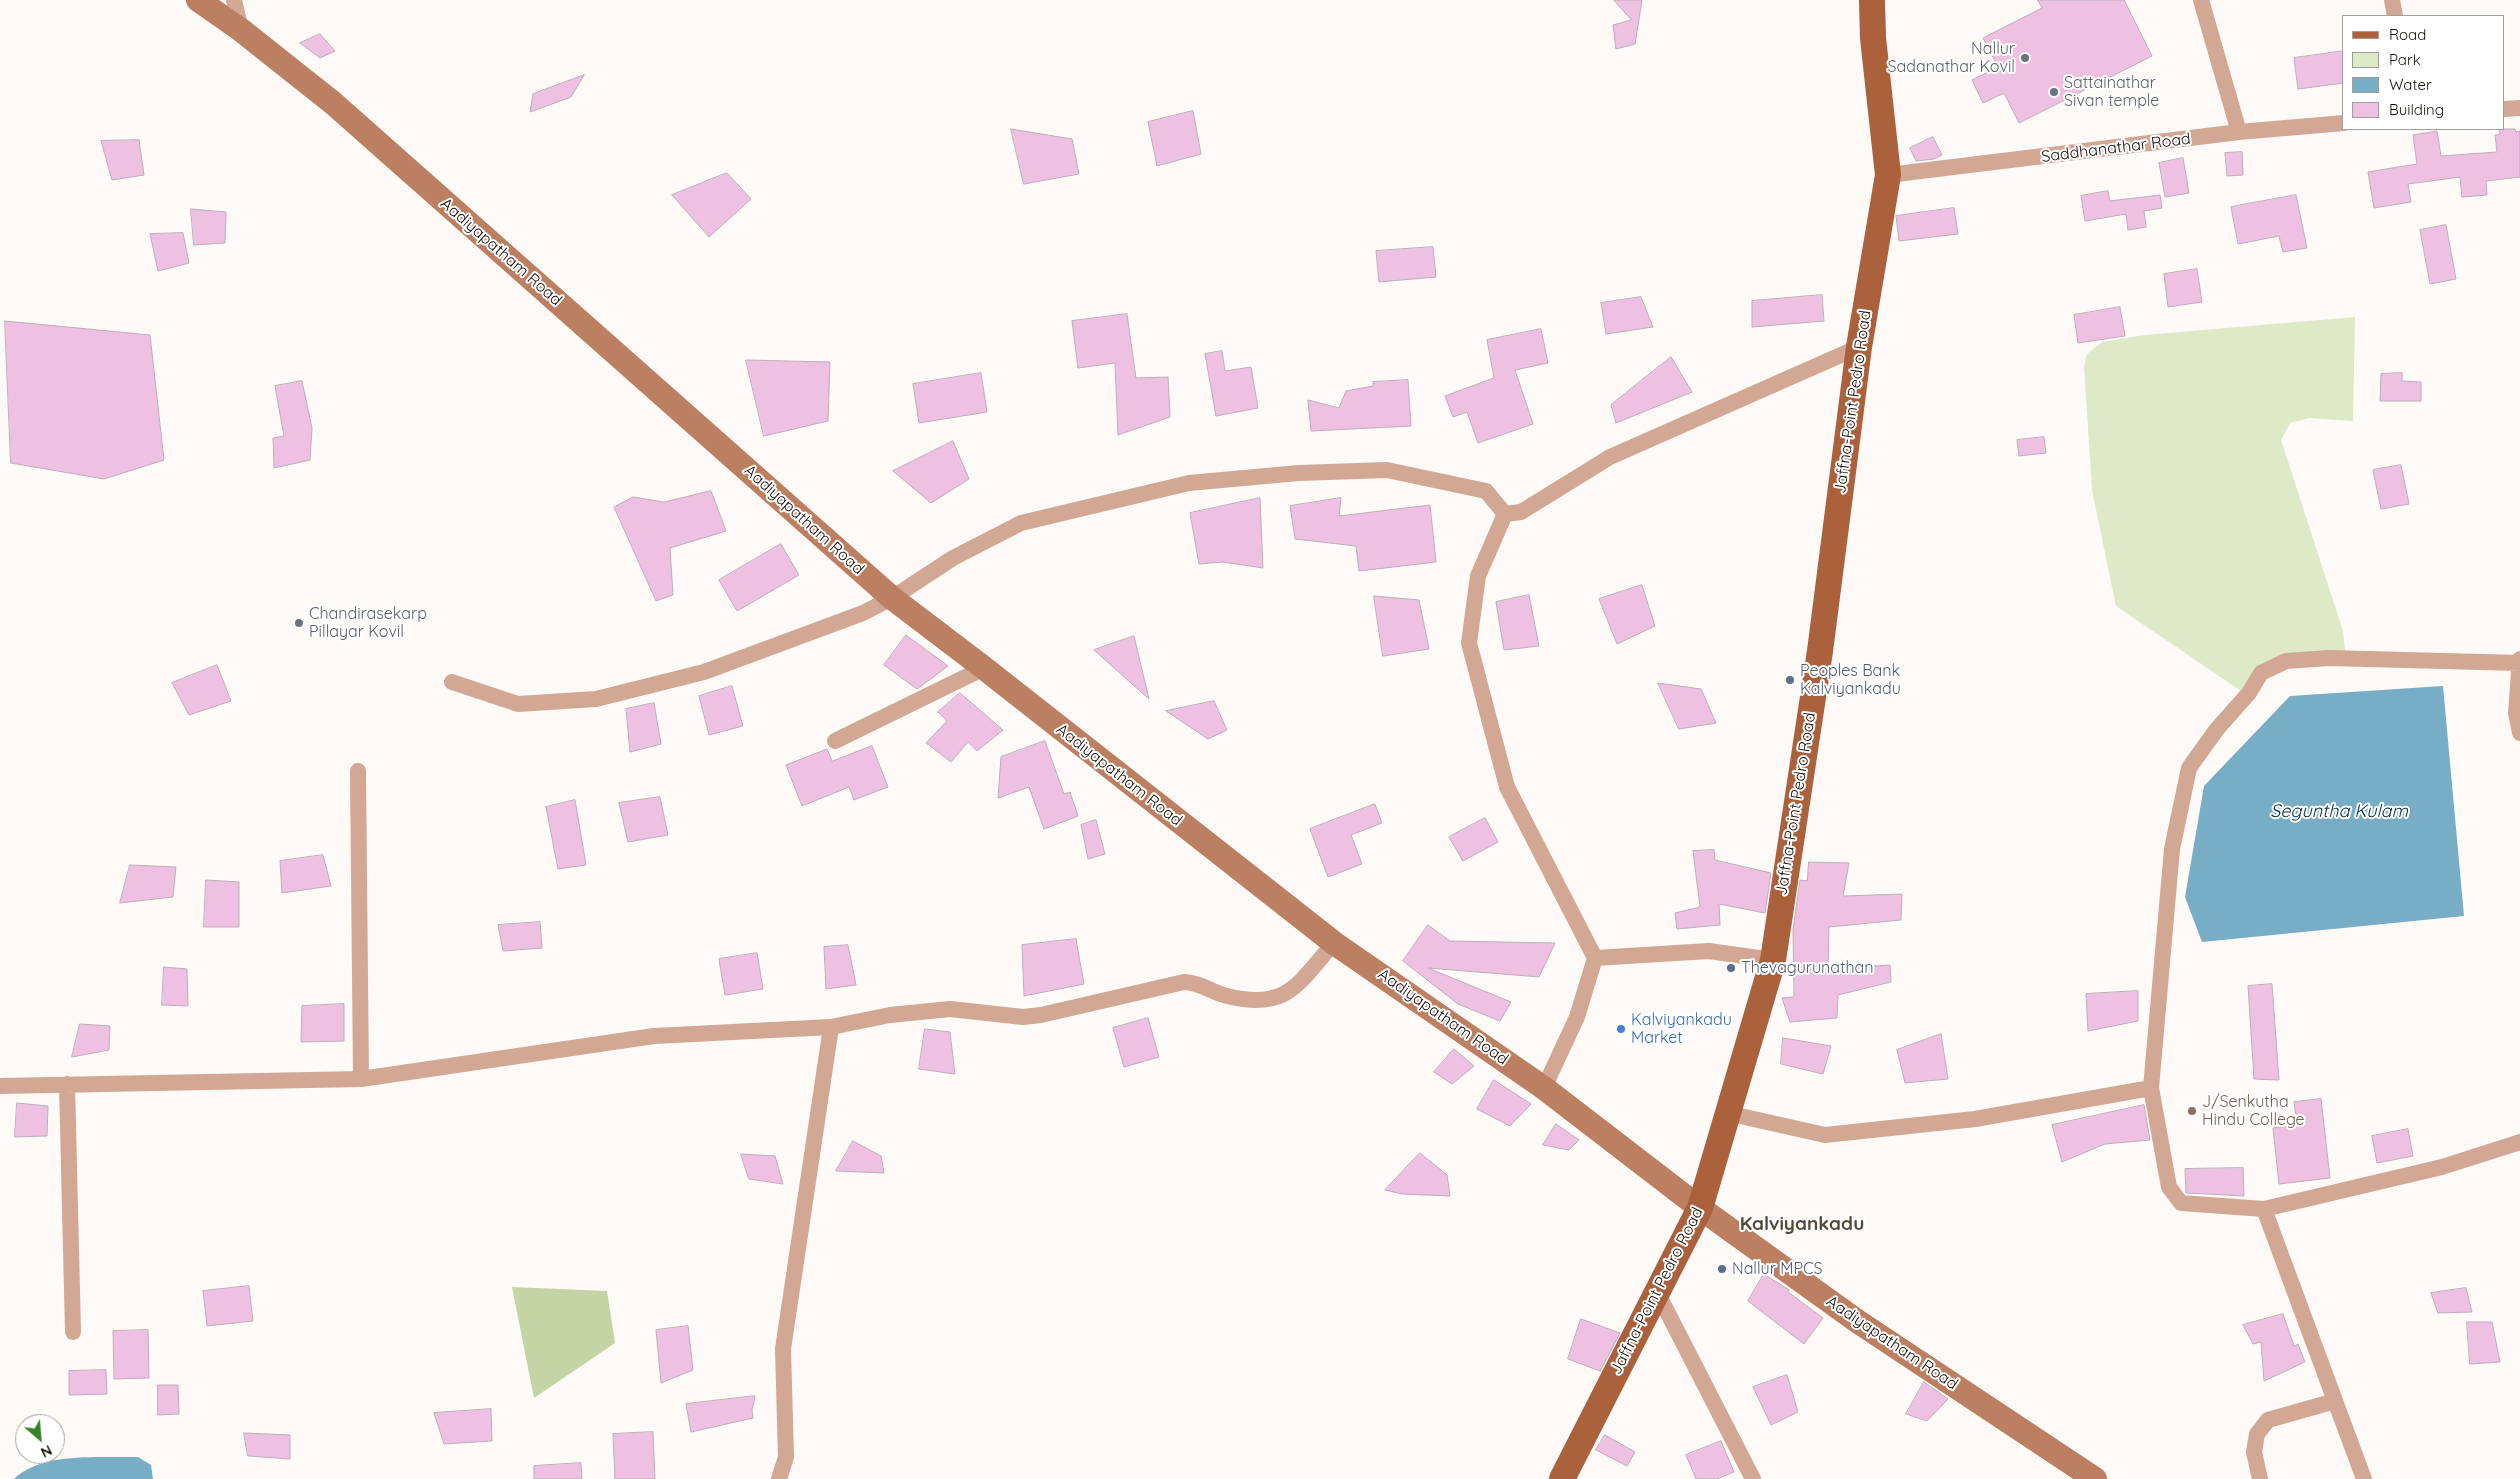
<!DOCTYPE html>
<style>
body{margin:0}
#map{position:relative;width:2520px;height:1479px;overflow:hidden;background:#fdfaf7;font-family:Quicksand,sans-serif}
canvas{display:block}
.legend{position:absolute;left:2342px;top:15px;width:162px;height:115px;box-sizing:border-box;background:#fff;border:1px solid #a19f9d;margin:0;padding:6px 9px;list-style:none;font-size:15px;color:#14100a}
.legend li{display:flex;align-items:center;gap:10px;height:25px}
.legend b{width:25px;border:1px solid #a19f9d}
.north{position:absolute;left:15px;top:1414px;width:50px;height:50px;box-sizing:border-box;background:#fff;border:1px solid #a19f9d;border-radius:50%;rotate:153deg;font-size:14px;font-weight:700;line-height:20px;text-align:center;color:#14100a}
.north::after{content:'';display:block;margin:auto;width:18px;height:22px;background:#378129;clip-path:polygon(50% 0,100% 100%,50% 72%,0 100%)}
</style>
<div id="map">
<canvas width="2520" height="1479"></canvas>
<ul class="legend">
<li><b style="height:6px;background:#aa613c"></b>Road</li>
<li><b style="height:14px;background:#dee9c7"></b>Park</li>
<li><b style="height:14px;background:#78adc6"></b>Water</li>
<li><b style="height:14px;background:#eec1e2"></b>Building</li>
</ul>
<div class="north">N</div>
</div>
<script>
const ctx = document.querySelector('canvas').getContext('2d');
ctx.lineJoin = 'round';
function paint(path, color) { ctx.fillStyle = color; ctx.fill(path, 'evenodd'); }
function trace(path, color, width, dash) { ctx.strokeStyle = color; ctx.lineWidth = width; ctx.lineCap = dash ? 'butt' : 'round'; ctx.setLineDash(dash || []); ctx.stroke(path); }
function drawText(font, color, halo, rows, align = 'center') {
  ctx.font = font + ' Quicksand,sans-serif'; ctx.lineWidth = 4; ctx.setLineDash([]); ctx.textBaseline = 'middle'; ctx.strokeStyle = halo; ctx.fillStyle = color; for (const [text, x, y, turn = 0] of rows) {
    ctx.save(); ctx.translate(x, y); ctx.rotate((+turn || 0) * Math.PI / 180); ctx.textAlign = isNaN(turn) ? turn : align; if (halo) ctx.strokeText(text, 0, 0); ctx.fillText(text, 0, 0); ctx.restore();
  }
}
paint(new Path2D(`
 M2355,317L2353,421L2309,418L2290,423L2281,440L2343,631L2346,660L2286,661L2247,695L2116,606L2092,490L2084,366L2087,354L2102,342L2145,335Z`), '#dee9c7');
paint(new Path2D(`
 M512,1287L607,1291L615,1343L534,1398Z`), '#c5d4a4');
paint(new Path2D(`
 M2443,686L2464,916L2202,942L2185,897L2204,786L2290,696Z
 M138,1457L151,1465L153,1479H14C42,1451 102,1458 138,1457Z`), '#78adc6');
const building = new Path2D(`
 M1614,0H1642L1635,44L1616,49L1613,25L1631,20Z
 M2038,0H2124L2152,56L2019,123L2004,93L1983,103L1972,80L1998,67L1983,38L2042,8Z
 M320,34L335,51L320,58L300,43Z
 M2344,51V83L2298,89L2294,58Z
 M584,75L571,97L530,112L533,94Z
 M1193,111L1201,154L1157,166L1148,122Z
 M1011,129L1072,139L1079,174L1024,184Z
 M2499,129H2515L2516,132L2520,131V177L2486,181L2487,195L2462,197L2460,177L2408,184L2411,202L2374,208L2368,172L2417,164L2413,135L2437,131L2441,156L2497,152L2495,135L2500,134Z
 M1933,137L1942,155L1934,159L1916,161L1910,148Z
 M139,140L144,175L112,180L101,141Z
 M2242,152L2243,175L2227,176L2225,153Z
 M2183,158L2189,193L2165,197L2159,163Z
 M727,173L751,199L709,237L672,195Z
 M2108,191L2110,201L2160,195L2162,208L2144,211L2146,227L2128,230L2126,214L2085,221L2081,196Z
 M2296,195L2307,248L2283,252L2279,236L2238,244L2231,207Z
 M1954,208L1958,234L1899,241L1896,216Z
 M191,209L226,212L225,243L194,245Z
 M2446,225L2456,279L2430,284L2420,230Z
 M183,233L189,263L158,271L150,234Z
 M1433,247L1436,277L1379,282L1376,251Z
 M2197,269L2202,302L2168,307L2164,274Z
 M1822,295L1824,321L1752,327V301Z
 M1641,297L1653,327L1606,334L1601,303Z
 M2120,307L2125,336L2078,343L2074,315Z
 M1127,314L1136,378L1168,377L1170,417L1118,435L1115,363L1078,368L1072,321Z
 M5,321L150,335L164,460L104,479L11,463Z
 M1541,329L1548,363L1515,370L1533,424L1478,443L1467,412L1453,417L1445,396L1494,378L1487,340Z
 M1222,351L1225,371L1251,367L1258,408L1216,416L1205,354Z
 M1671,357L1692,392L1616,423L1611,405Z
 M746,360L830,362L828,421L764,436Z
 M981,373L987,412L919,423L913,384Z
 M2402,373V381L2421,382V401H2380L2381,374Z
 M1408,380L1411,426L1311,431L1308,400L1339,408L1346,391L1373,386V382Z
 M302,381L312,428L310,460L274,468L273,438L284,436L275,386Z
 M2044,437L2046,453L2019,456L2017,440Z
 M953,441L969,479L931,503L893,471Z
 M2401,465L2409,504L2381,509L2373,470Z
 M711,491L726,531L670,548L673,595L656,601L614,507L633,497L664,502Z
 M1260,498L1263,568L1223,562L1199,564L1190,513Z
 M1341,498L1339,516L1430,505L1436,562L1359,571L1356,546L1295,539L1290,506Z
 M781,544L799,575L737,611L719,580Z
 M1642,585L1655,626L1617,644L1599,599Z
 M1529,595L1539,646L1504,650L1496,602Z
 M1374,596L1419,600L1429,649L1383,656Z
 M906,635L948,666L917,689L884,665Z
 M1134,636L1149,699L1094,650Z
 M217,665L231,701L189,715L172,683Z
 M1658,683L1701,689L1716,723L1679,729Z
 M732,686L743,726L709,735L699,696Z
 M960,693L1003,730L977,751L968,742L951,762L926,743L947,721L938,712Z
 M1214,701L1227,730L1208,739L1166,711Z
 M654,703L661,744L630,752L626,709Z
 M1045,741L1064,794L1070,792L1078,816L1044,829L1029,787L998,798L1001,757Z
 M872,746L888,787L854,800L849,787L802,806L786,765L827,749L832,761Z
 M660,797L668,835L628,842L619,803Z
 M575,800L586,865L558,869L546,807Z
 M1375,804L1382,823L1351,835L1362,864L1328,877L1310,829Z
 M1485,818L1498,842L1463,861L1449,837Z
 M1096,820L1105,854L1088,859L1081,825Z
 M1714,850L1715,860L1771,873L1765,913L1719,904L1720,925L1677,929L1675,913L1700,907L1693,851Z
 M323,855L331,886L282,893L280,861Z
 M1809,862L1849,863L1843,896L1902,894L1901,920L1829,927L1828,969L1890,965L1891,982L1838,995L1837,1018L1790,1022L1782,998L1794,997L1793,930L1800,880L1807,881Z
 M130,865L176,867L173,897L120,903Z
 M206,880L239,882V927H204Z
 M540,922L542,948L503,951L498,925Z
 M1428,925L1450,941L1555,943L1539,977L1428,968L1511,1002L1500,1021L1458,1004L1403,961Z
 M1076,939L1084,984L1024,996L1022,945Z
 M848,945L856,985L826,989L824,947Z
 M757,953L763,989L725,995L719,959Z
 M164,967L187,969L188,1006L162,1005Z
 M2272,984L2279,1080L2254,1079L2248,986Z
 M2138,991V1021L2088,1031L2086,994Z
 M344,1004V1041L301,1042L302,1006Z
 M1148,1018L1159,1057L1124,1067L1113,1028Z
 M80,1024L110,1026L109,1050L72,1057Z
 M925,1029L950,1032L955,1074L919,1069Z
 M1941,1034L1948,1079L1905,1083L1897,1050Z
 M1783,1038L1831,1046L1823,1074L1781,1064Z
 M1454,1049L1474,1066L1452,1084L1434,1072Z
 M1494,1080L1531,1104L1510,1126L1477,1109Z
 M2321,1099L2330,1178L2279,1184L2273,1128L2297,1125L2294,1102Z
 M17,1103L48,1106L47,1136L15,1137Z
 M2144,1105L2150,1140L2105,1144L2062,1162L2052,1125Z
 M1556,1124L1579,1140L1569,1150L1543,1145Z
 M2408,1129L2413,1156L2377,1163L2372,1136Z
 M853,1141L881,1156L884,1173L836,1171Z
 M1420,1153L1447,1175L1450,1196L1402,1194L1385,1190Z
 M741,1154L775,1156L783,1184L749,1179Z
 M2243,1168L2244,1196L2186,1193L2185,1169Z
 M1764,1274L1789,1290L1788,1292L1823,1318L1804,1344L1748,1301Z
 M249,1286L253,1321L207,1326L203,1291Z
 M2466,1288L2472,1312L2438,1313L2431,1293Z
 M2283,1314L2294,1346L2298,1344L2305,1362L2264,1381L2261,1342L2253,1344L2243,1325Z
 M1581,1319L1620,1333L1600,1371L1568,1359Z
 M2467,1322H2492L2500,1362L2470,1364Z
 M688,1326L693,1370L661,1383L656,1330Z
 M148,1330L149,1378L114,1379L113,1331Z
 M106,1370L107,1394L69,1395V1371Z
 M1787,1375L1798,1412L1771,1425L1753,1387Z
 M1924,1382L1948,1399L1927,1421L1906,1414Z
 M158,1385H178L179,1414L158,1415Z
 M755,1396L752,1410L753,1418L691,1432L686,1404Z
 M491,1409L492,1441L444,1444L434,1413Z
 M653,1432L655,1479H615L613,1434Z
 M244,1433L290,1435V1459L248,1456Z
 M1605,1435L1635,1452L1627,1466L1596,1450Z
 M1721,1441L1734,1472L1717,1479H1696L1686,1455Z
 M581,1463L582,1479H534V1466Z`);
paint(building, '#eec1e2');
trace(building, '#bfadba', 1);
trace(new Path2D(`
 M234,0L241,30
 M2201,0L2239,132
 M2392,0L2395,16
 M2504,109L2520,108
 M1888,175L2239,132L2344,123
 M1505,514L1478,576L1469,643L1507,787L1595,958L1577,1017L1544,1088
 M2520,659L2516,713L2520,733
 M2519,663L2329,658L2286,661L2261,673L2249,693L2217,729L2189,768L2172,849L2151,1088L2169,1187L2181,1203L2264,1209L2442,1167L2520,1142
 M452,682L518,704L596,699L704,672L863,613L892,598L953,558L1021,523L1189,483L1299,473L1387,470L1486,491L1505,514L1521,512L1610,457L1859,347
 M835,741L984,668
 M358,771L361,1079
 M1595,958L1709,951L1773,960
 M67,1084L73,1332
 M0,1086L361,1079L654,1036L831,1027L890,1015L950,1009L1023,1017L1041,1015L1184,982C1200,982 1212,993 1227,996C1288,1011 1298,983 1334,943
 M1727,1113L1825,1135L1975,1119L2151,1088
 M2264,1209L2364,1479
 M1657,1292L1753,1479
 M779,1479L786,1457L783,1349L831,1027
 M2260,1479L2254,1452L2257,1434L2268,1420L2335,1401`), '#d2a895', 16);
trace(new Path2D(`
 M198,0L241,30L333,103L892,598L984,668L1334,943L1544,1088L1700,1208L1857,1321L2095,1479`), '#bc7f62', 24);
trace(new Path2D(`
 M1562,1479L1700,1208L1773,960L1820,651L1859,347L1888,175L1873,38L1872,0`), '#aa613c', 26);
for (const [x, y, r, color] of [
 [2025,58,5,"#6b7280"],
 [2054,92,5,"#6b7280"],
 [299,623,5,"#6b7280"],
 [1790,680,5,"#5c6f8a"],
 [1731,968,5,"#5c6f8a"],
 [1621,1029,5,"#3f7fe0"],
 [2192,1111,5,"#8d6e63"],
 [1722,1269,5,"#5c6f8a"]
]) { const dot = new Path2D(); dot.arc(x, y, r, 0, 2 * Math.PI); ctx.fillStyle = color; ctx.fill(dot); trace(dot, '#fff', 2); }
drawText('16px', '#5b616d', '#fff', [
 ["Nallur",2015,49,"right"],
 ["Sadanathar Kovil",2015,67,"right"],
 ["Sattainathar",2064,83],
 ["Sivan temple",2064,101],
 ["Chandirasekarp",309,614],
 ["Pillayar Kovil",309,632]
], 'left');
drawText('16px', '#14100a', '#fff', [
 ["Saddhanathar Road",2116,148,-7],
 ["Aadiyapatham Road",501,252,41],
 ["Jaffna-Point Pedro Road",1853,402,-82],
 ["Aadiyapatham Road",804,520,42],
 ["Aadiyapatham Road",1119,775,38],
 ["Jaffna-Point Pedro Road",1796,804,-81],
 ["Aadiyapatham Road",1443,1017,35],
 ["Jaffna-Point Pedro Road",1657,1291,-63],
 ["Aadiyapatham Road",1892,1343,34]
]);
drawText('16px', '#4e5e75', '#fff', [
 ["Peoples Bank",1800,671],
 ["Kalviyankadu",1800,689],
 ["Thevagurunathan",1741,968],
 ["Nallur MPCS",1732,1269]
], 'left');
drawText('16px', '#366cbe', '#fff', [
 ["Kalviyankadu",1631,1020],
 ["Market",1631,1038]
], 'left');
drawText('16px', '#785e54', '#fff', [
 ["J/Senkutha",2202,1102],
 ["Hindu College",2202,1120]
], 'left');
drawText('italic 18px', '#002f40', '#fff', [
 ["Seguntha Kulam",2339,812]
]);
drawText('bold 19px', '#544a3b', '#fff', [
 ["Kalviyankadu",1802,1224]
]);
</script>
